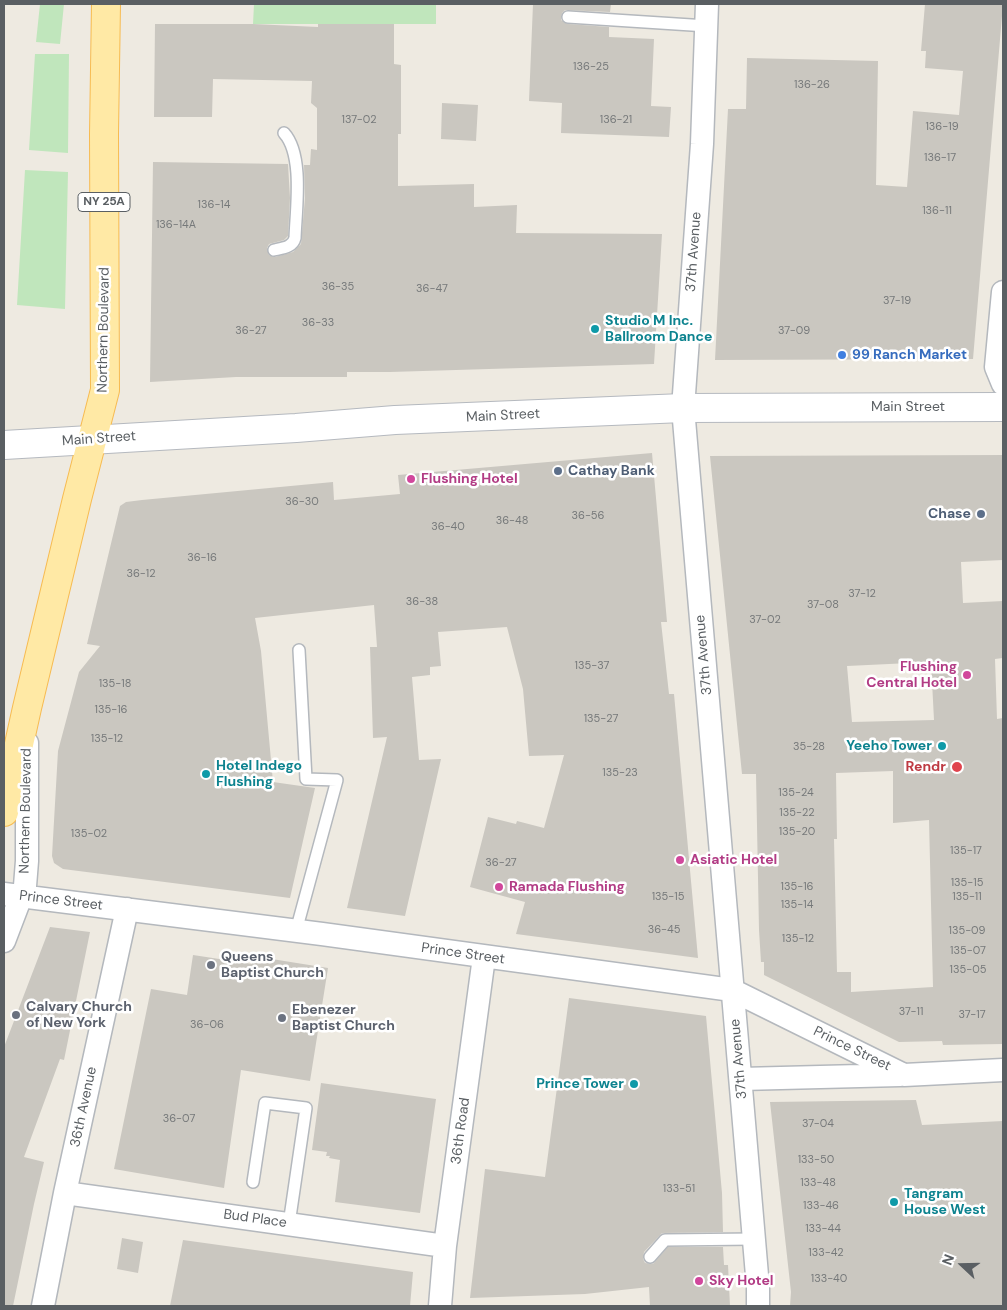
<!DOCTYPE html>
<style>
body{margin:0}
#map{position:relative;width:1007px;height:1310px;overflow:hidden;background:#eeeae1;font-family:"DM Sans",sans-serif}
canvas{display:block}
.frame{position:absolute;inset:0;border:5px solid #5a5f63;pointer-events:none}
.north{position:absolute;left:937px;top:1240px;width:50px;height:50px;-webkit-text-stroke:4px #fff;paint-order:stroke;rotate:291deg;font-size:14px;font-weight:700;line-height:20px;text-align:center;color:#5a5f63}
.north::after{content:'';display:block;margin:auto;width:18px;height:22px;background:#5a5f63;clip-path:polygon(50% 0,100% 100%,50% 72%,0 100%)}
</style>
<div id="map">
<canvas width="1007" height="1310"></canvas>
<div class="frame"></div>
<div class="north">N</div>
</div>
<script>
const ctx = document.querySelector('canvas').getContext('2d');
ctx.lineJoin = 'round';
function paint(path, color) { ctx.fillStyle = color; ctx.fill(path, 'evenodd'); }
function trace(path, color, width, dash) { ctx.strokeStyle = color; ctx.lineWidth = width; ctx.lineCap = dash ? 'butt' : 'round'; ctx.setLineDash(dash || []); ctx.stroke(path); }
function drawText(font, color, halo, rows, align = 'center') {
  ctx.font = font + ' "DM Sans",sans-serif'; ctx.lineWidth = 5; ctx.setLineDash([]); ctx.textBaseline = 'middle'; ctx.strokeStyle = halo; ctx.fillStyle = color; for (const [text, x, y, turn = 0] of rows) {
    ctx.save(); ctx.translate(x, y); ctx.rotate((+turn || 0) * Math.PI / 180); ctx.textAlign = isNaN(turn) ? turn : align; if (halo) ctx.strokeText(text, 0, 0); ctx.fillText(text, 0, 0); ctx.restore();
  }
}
paint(new Path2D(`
 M40,4H64L60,44L36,42Z
 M254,4H436V24H253Z
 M35,54H69L68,153L29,150Z
 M25,170L68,172L65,309L17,305Z`), '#c0e6bc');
paint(new Path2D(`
 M533,4H611L610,12L565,10L562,13L561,20L568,24L609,27V37L654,39L651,106L671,107L669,137L561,133L562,103L529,101Z
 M925,4H1003L973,359L715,360L728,109H746L747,58L878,61L876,185L907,187L913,111L959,115L963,71L925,68L926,51H921Z
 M155,24H253L318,27V24H394V64L401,65V134H398V186L474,184V207L517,205L516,233L662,234L654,364L390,372H347V377H236L150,382L153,162L288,164L290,198L288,236L284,240L269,244L267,248L269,255L275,257L293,252L301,244L305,198L304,165H310L311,149L317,150V108L311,103L312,81L213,79L212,117H154Z
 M442,103L478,105L476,141L441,139Z
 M652,453L667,622H661L669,694H674L698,958L516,934L525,902L470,887L488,817L516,824L517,821L544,828L564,755L529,756L523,689L507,627L438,632L441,666L430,667V675L412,677L419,760L441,759L405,916L347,908L387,737L373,738L370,647H377L374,605L255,618L261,651L273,782L315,788L290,898L63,869L54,863L52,856L58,751L79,672L100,646L87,644L120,506L126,502L142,500L333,482L334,500L400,494L398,475Z
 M1003,455V560L961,562L963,603L1003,601V658L995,659L997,719L1003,718V1044L943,1045L942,1041L899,1042L764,975V962H761L759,930L756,774H742L710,456ZM931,662L934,720L852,722L847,666ZM893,771V823L929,820L933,987L851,992V972H837L834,839H837L836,773Z
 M50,927L90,932L64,1060L60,1059L24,1157L44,1162L34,1204L13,1306L4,1305V1047Z
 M193,955L252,964L253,956L328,968L310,1081L241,1070L224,1188L114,1169L151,989L187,995Z
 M569,998L706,1016L722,1193L723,1232L662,1233L644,1252L643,1259L645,1263L653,1264L668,1247H723L724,1265H728L730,1306H650L649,1287L585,1294L470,1298L485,1169L545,1177Z
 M321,1083L436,1099L420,1213L335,1202L340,1160L329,1158L330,1156H326L327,1152L312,1150Z
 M916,1100L922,1125L1003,1121V1306H790L791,1292L770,1102Z
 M122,1238L143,1242L138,1273L117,1269Z
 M183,1240L413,1272L410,1306H170Z`), '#cac7c0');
const service = new Path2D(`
 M568,17L707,26
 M274,250C283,248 293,247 295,238C296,209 304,155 284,133
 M296,931L337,780L306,779L299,650
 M253,1182L265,1103L306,1108L289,1224
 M650,1257L665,1240L754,1239`);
const minor = new Path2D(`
 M707,4L702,144L683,408L758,1287V1306
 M1003,292L996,367L1003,384
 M4,894L322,934L732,990L904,1075L1003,1070
 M4,941L25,886L27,861V743
 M741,1079L900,1075
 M65,1193L445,1246
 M43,1306L65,1193L127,909
 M440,1306L445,1246L484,957`);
const secondary = new Path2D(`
 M4,445L296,428L395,420L683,408L1003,407`);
const primary = new Path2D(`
 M4,812L27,708L77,499L105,390L104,134L106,4`);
trace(service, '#b4b8bd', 14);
trace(minor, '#b4b8bd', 25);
trace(secondary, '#b5b9bf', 30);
trace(primary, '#f7bb51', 30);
trace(service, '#fff', 11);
trace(minor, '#fff', 22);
trace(secondary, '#fff', 28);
trace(primary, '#ffe9a5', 28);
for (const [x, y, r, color] of [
 [595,329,5,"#0f9aa8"],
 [842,355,5,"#3f7fe0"],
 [558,471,5,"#5c6f8a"],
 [411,479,5,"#d1479c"],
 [981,514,5,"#5c6f8a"],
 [967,675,5,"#d1479c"],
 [942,746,5,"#0f9aa8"],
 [957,767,6,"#e0444e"],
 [206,774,5,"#0f9aa8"],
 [680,860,5,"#d1479c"],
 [499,887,5,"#d1479c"],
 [211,965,5,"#6b7280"],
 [16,1015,5,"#6b7280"],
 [282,1018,5,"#6b7280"],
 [634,1084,5,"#0f9aa8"],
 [894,1202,5,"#0f9aa8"],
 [699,1281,5,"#d1479c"]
]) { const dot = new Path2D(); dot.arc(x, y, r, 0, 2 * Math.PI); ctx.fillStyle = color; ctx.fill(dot); trace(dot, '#fff', 2); }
drawText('11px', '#76797a', null, [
 ["136-25",591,67],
 ["136-26",812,85],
 ["137-02",359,120],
 ["136-21",616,120],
 ["136-19",942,127],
 ["136-17",940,158],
 ["136-14",214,205],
 ["136-11",937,211],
 ["136-14A",176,225],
 ["36-35",338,287],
 ["36-47",432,289],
 ["37-19",897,301],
 ["36-33",318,323],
 ["36-27",251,331],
 ["37-09",794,331],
 ["36-30",302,502],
 ["36-56",588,516],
 ["36-48",512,521],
 ["36-40",448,527],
 ["36-16",202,558],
 ["36-12",141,574],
 ["37-12",862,594],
 ["36-38",422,602],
 ["37-08",823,605],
 ["37-02",765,620],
 ["135-37",592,666],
 ["135-18",115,684],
 ["135-16",111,710],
 ["135-27",601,719],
 ["135-12",107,739],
 ["35-28",809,747],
 ["135-23",620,773],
 ["135-24",796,793],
 ["135-22",797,813],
 ["135-20",797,832],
 ["135-02",89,834],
 ["135-17",966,851],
 ["36-27",501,863],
 ["135-15",967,883],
 ["135-16",797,887],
 ["135-15",668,897],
 ["135-11",967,897],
 ["135-14",797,905],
 ["36-45",664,930],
 ["135-09",967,931],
 ["135-12",798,939],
 ["135-07",968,951],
 ["135-05",968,970],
 ["37-11",911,1012],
 ["37-17",972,1015],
 ["36-06",207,1025],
 ["36-07",179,1119],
 ["37-04",818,1124],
 ["133-50",816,1160],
 ["133-48",818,1183],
 ["133-51",679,1189],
 ["133-46",821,1206],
 ["133-44",823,1229],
 ["133-42",826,1253],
 ["133-40",829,1279]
]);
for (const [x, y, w] of [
 [104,202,52]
]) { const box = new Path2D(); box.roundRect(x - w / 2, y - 9.5, w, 19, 4); ctx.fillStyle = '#fff'; ctx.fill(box); trace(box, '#5a5f63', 1); }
drawText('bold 12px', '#5a5f63', null, [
 ["NY 25A",104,202]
]);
drawText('14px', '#5a5f63', '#fff', [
 ["37th Avenue",694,252,-86],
 ["Northern Boulevard",104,330,-89],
 ["Main Street",908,407],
 ["Main Street",503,416,-3],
 ["Main Street",99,439,-4],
 ["37th Avenue",704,655,-95],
 ["Northern Boulevard",26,811,-89],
 ["Prince Street",61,901,7],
 ["Prince Street",463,954,8],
 ["Prince Street",852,1049,26],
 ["37th Avenue",739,1059,-95],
 ["36th Avenue",84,1107,-78],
 ["36th Road",461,1131,-82],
 ["Bud Place",255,1219,8]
]);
drawText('bold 14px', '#0d838f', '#fff', [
 ["Studio M Inc.",605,321],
 ["Ballroom Dance",605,337],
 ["Yeeho Tower",932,746,"right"],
 ["Hotel Indego",216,766],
 ["Flushing",216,782],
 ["Prince Tower",624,1084,"right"],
 ["Tangram",904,1194],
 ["House West",904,1210]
], 'left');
drawText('bold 14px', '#366cbe', '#fff', [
 ["99 Ranch Market",852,355]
], 'left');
drawText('bold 14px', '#4e5e75', '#fff', [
 ["Cathay Bank",568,471],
 ["Chase",971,514,"right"]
], 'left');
drawText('bold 14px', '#b23c85', '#fff', [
 ["Flushing Hotel",421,479],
 ["Flushing",957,667,"right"],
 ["Central Hotel",957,683,"right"],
 ["Asiatic Hotel",690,860],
 ["Ramada Flushing",509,887],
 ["Sky Hotel",709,1281]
], 'left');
drawText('bold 14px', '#be3a42', '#fff', [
 ["Rendr",946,767]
], 'right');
drawText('bold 14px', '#5b616d', '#fff', [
 ["Queens",221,957],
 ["Baptist Church",221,973],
 ["Calvary Church",26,1007],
 ["of New York",26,1023],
 ["Ebenezer",292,1010],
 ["Baptist Church",292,1026]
], 'left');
</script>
